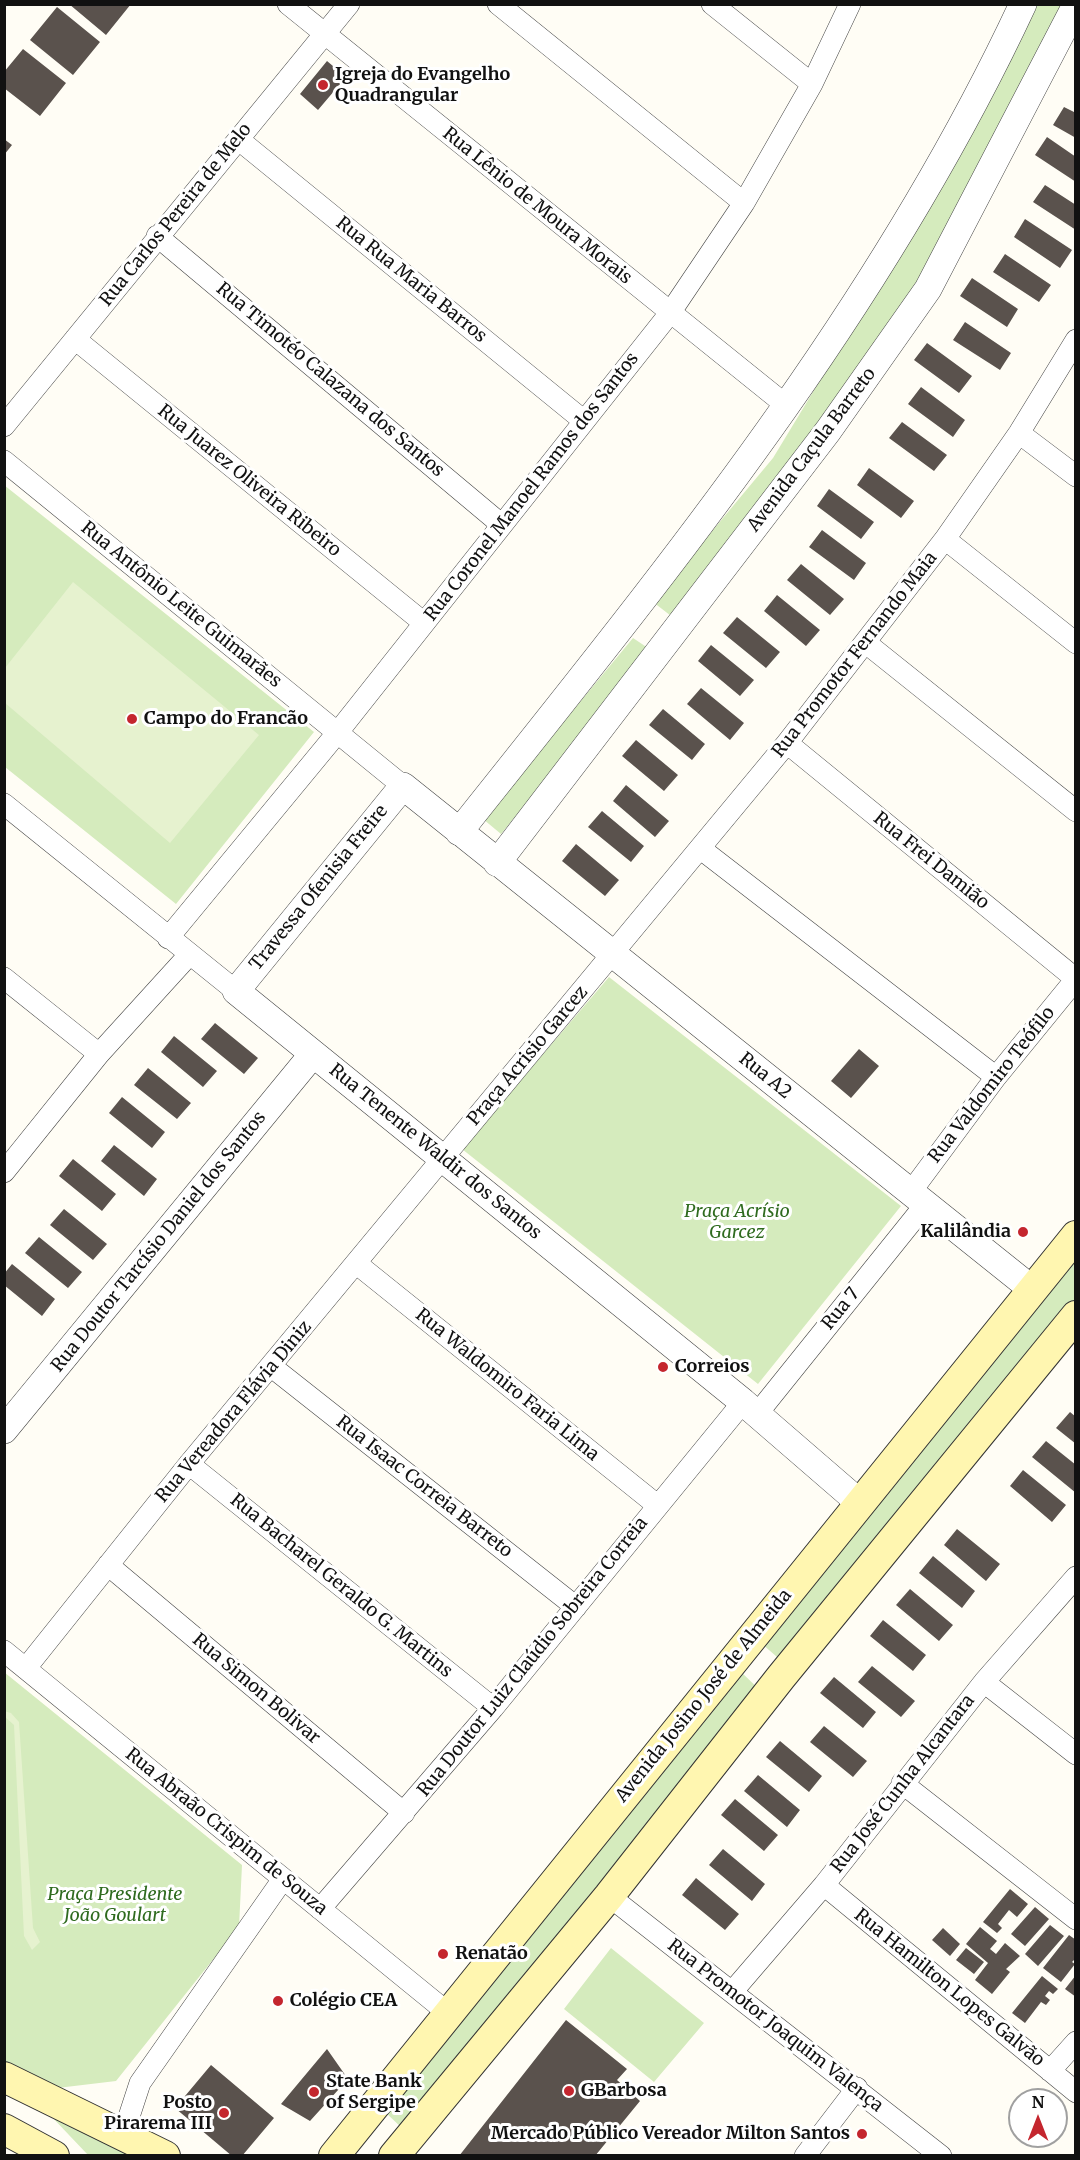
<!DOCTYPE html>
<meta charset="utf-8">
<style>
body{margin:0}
#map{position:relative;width:1080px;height:2160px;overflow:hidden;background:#fffdf5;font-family:Merriweather,serif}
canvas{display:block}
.frame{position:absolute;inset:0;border:6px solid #111;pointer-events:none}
.north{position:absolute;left:1008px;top:2088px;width:60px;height:60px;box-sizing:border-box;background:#fff;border:2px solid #a0a0a0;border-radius:50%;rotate:0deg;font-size:16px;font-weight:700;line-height:24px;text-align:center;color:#111}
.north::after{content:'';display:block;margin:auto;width:21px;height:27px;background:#c4262e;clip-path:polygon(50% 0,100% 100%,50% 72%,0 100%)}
</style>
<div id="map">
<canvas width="1080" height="2160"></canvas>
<div class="frame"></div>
<div class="north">N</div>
</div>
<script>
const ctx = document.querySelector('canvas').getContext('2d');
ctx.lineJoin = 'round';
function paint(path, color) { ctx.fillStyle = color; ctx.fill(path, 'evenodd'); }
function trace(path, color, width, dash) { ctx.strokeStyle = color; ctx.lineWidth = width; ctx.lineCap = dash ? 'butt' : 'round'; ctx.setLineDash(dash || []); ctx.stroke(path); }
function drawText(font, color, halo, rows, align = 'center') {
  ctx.font = font + ' Merriweather,serif'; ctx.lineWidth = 6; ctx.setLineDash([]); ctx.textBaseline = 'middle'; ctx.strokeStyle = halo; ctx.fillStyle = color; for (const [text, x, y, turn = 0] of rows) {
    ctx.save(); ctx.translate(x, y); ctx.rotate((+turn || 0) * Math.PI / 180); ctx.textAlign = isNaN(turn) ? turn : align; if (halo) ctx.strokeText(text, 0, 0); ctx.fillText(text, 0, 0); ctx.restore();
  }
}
paint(new Path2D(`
 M1027,5H1067L918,280L799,452L675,619L653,602L773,458L899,250Z
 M4,485L314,732L176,904L5,767Z
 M633,638L651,650L501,834L483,819Z
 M609,977L901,1206L758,1384L462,1149Z
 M1075,1254V1303L785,1664L761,1643Z
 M740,1671L763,1693L404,2130L384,2111Z
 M4,1672L242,1865L239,1927L116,2081L49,2089L5,2067Z
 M611,1948L704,2023L654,2082L564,2009Z
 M50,2115L133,2155H88Z`), '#d5ebbd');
paint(new Path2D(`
 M73,582L259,735L170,843L5,703V668Z
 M4,1711L11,1713L19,1722L33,1928L40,1942L32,1950L24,1936L14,1725L5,1717Z`), '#e6f2cf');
paint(new Path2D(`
 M69,4H131L106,35Z
 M57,7L100,42L73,75L30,40Z
 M23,49L66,83L40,116L4,88V72Z
 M327,61L346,77L318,110L300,94Z
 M1064,107L1076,113V138L1053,125Z
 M1047,137L1076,157V182L1035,155Z
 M4,139L12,145L4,155Z
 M1045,185L1076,205V230L1033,202Z
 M1025,219L1072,250L1060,268L1014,237Z
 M1005,254L1051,285L1039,302L993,272Z
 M972,278L1018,309L1007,327L960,296Z
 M965,322L1011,353L1000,370L953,340Z
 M927,343L972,376L959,393L914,360Z
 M921,387L965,420L953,437L908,404Z
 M902,422L947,455L934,471L889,438Z
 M869,468L914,501L901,518L857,485Z
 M829,489L874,522L861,539L817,506Z
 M822,530L866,563L854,580L809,547Z
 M801,564L844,599L830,615L787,580Z
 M777,595L820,630L806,646L764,611Z
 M737,617L780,652L766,668L723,633Z
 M711,645L754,680L740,696L698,661Z
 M701,688L744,723L730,740L687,704Z
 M663,709L705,744L692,760L649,725Z
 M636,740L678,775L664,791L622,756Z
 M626,785L669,821L655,837L613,801Z
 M602,811L644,846L631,862L588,827Z
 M576,844L619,880L605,896L562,861Z
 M215,1023L258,1058L244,1074L201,1039Z
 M174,1036L217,1071L203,1087L161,1052Z
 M859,1049L879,1066L851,1098L831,1081Z
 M148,1068L191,1103L177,1119L134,1085Z
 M122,1097L165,1132L152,1148L109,1113Z
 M114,1145L157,1179L144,1196L101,1161Z
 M73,1159L116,1194L102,1211L59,1176Z
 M64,1209L107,1244L93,1260L50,1225Z
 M39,1237L82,1272L68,1288L25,1253Z
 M12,1264L55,1299L42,1316L4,1285V1274Z
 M1070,1412L1076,1417V1444L1056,1428Z
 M1046,1441L1076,1465V1493L1032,1457Z
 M1023,1470L1066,1505L1052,1522L1010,1486Z
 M957,1529L1000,1564L986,1581L944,1545Z
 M933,1556L975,1591L962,1608L919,1573Z
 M910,1589L953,1625L939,1641L896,1605Z
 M883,1620L926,1655L913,1671L870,1636Z
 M872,1666L915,1701L901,1717L858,1682Z
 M834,1677L876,1712L863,1728L820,1693Z
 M824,1726L867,1761L853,1777L810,1742Z
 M780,1741L822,1776L809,1792L766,1757Z
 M758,1775L800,1810L787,1827L744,1791Z
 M735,1799L778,1835L764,1851L721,1815Z
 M723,1849L765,1884L752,1901L709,1865Z
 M696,1878L739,1914L725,1930L682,1895Z
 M1010,1889L1028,1904L1017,1917L1009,1910L998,1924L1002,1928L997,1933L983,1922Z
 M1035,1907L1049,1919L1025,1946L1011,1934Z
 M1050,1925L1064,1936L1038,1966L1025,1954Z
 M980,1927L997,1941L990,1949L996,1954L1005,1943L1020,1956L1006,1969L1010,1972L992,1994L975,1980L988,1963L966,1944Z
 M943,1928L960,1944L950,1956L932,1940Z
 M1069,1935L1076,1940V1958L1072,1962L1075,1964L1061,1982L1043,1968Z
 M966,1948L984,1962L974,1974L956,1960Z
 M1076,1975V1997L1065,1989Z
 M1042,1976L1058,1989L1053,1994L1049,1991L1045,1996L1050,2000L1046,2005L1041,2002L1025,2023L1012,2013Z
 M566,2020L627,2069L617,2080L640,2101L595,2156H459Z
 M327,2049L348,2079L310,2121L281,2104Z
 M211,2065L274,2118L242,2156H232L175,2108Z`), '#5a524d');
const minor = new Path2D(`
 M288,4L787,406
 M498,4L744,203
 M712,4L812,84
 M238,139L584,421
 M157,236L502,525
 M75,339L424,623
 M4,426L349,4
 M1019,433L1076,476
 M4,461L403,786
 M945,539L1076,643
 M866,643L1076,811
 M787,743L1076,979L996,1077L910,1193
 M4,804L236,991
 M701,849L996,1077
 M168,938L338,732L670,313L744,203L812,84L850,4
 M4,978L99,1054
 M4,1172L99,1054L189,955
 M357,1264L657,1505
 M272,1367L576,1607
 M757,1414L925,1205
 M189,1464L493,1708
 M108,1565L404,1813
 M4,1651L448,2013
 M26,1668L189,1464L787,743L945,539L1019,433L1076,340
 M984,1682L1076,1754
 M902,1783L1076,1919
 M824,1885L1076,2092
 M609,1896L941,2156
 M320,1909L493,1708L743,1402
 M732,1992L824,1885L984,1682L1076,1577
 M1050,2071L1076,2042
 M123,2135L140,2083L283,1879
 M805,2156L857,2088`);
const tertiary = new Path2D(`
 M459,832C668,569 880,311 1023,4
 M497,863L828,431L928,289L1076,5
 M4,1430L313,1054
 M861,1504L743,1402L236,991L403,786L1033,1290`);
const secondary = new Path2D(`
 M4,2077L165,2156
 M4,2129L54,2156
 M334,2156L1076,1236
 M394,2156L609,1896L781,1677L1076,1316`);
trace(minor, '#444', 22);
trace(tertiary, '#444', 28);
trace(secondary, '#333', 32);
trace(minor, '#fff', 21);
trace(tertiary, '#fff', 27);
trace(secondary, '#fff6b0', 30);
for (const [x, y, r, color] of [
 [323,85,6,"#c4262e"],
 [132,719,6,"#c4262e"],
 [1023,1232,6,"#c4262e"],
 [663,1367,6,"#c4262e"],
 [443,1954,6,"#c4262e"],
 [278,2001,6,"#c4262e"],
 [569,2091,6,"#c4262e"],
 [314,2092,6,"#c4262e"],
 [224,2113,6,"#c4262e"],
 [862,2134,6,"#c4262e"]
]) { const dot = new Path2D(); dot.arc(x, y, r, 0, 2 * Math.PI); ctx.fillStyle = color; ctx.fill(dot); trace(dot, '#fff', 2); }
drawText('bold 18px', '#111', '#fff', [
 ["Igreja do Evangelho",335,75],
 ["Quadrangular",335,96],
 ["Campo do Francão",144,719],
 ["Kalilândia",1011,1232,"right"],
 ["Correios",675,1367],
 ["Renatão",455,1954],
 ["Colégio CEA",290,2001],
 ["State Bank",326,2082],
 ["of Sergipe",326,2103],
 ["GBarbosa",581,2091],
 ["Posto",212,2103,"right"],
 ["Pirarema III",212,2124,"right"],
 ["Mercado Público Vereador Milton Santos",850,2134,"right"]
], 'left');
drawText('18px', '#111', '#fff', [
 ["Rua Lênio de Moura Morais",537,206,39],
 ["Rua Carlos Pereira de Melo",176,215,-51],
 ["Rua Rua Maria Barros",411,280,39],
 ["Rua Timotéo Calazana dos Santos",330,380,40],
 ["Avenida Caçula Barreto",812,450,-53],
 ["Rua Juarez Oliveira Ribeiro",249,481,39],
 ["Rua Coronel Manoel Ramos dos Santos",532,487,-52],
 ["Rua Antônio Leite Guimarães",181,605,39],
 ["Rua Promotor Fernando Maia",855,655,-52],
 ["Rua Frei Damião",931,861,39],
 ["Travessa Ofenisia Freire",319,888,-51],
 ["Praça Acrisio Garcez",528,1056,-50],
 ["Rua A2",765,1076,39],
 ["Rua Valdomiro Teófilo",992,1085,-52],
 ["Rua Tenente Waldir dos Santos",435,1152,39],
 ["Rua Doutor Tarcísio Daniel dos Santos",159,1242,-51],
 ["Rua 7",841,1309,-51],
 ["Rua Waldomiro Faria Lima",507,1385,39],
 ["Rua Vereadora Flávia Diniz",234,1412,-50],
 ["Rua Isaac Correia Barreto",424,1487,38],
 ["Rua Bacharel Geraldo G. Martins",341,1586,39],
 ["Rua Doutor Luiz Claúdio Sobreira Correia",533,1657,-51],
 ["Rua Simon Bolivar",256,1689,40],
 ["Avenida Josino José de Almeida",704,1696,-51],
 ["Rua José Cunha Alcantara",903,1784,-52],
 ["Rua Abraão Crispim de Souza",226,1832,39],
 ["Rua Hamilton Lopes Galvão",949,1988,39],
 ["Rua Promotor Joaquim Valença",775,2026,38]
]);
drawText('italic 18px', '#2f6b1f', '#fff', [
 ["Praça Acrísio",737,1212],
 ["Garcez",737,1233],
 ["Praça Presidente",115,1895],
 ["João Goulart",115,1916]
]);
</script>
